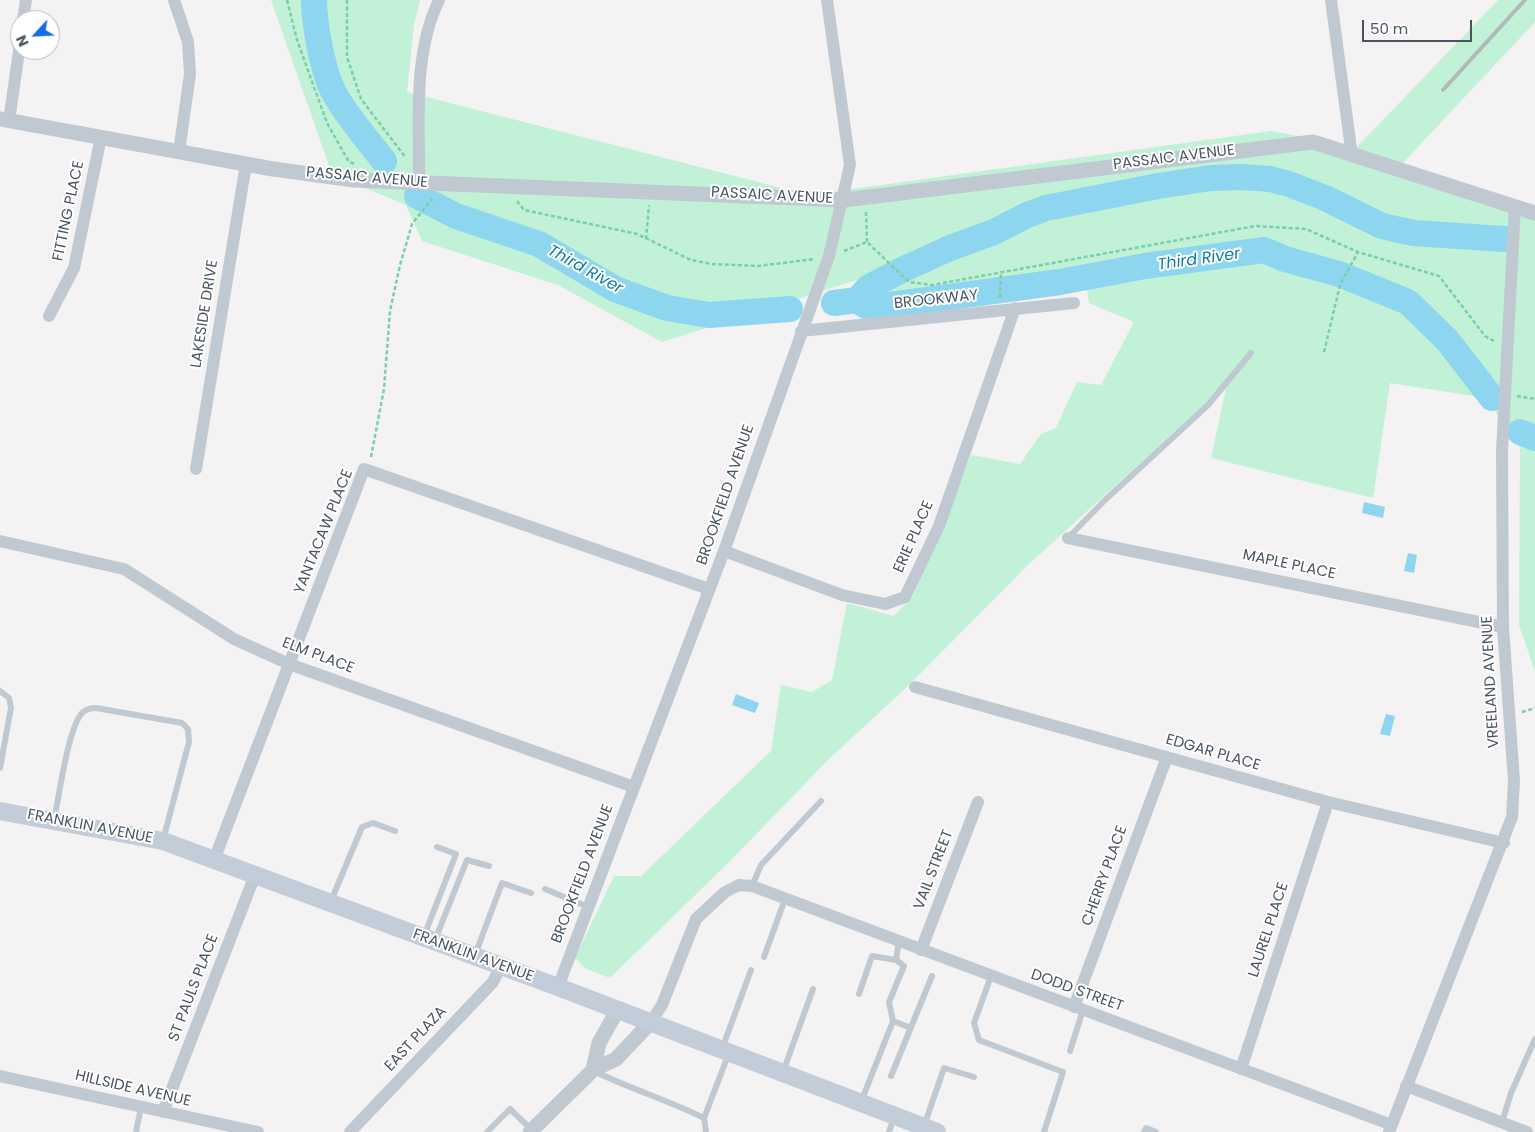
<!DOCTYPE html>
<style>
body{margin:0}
#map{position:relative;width:1535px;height:1132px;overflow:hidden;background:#f4f2f2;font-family:Poppins,sans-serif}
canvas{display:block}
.north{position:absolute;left:10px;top:10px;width:50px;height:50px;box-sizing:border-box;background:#fff;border:1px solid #b6bbbf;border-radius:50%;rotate:245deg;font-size:14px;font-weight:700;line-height:20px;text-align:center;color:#495460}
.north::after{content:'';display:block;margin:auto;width:18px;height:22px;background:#176ae9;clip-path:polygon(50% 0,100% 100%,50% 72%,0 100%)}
.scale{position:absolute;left:1362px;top:20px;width:110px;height:22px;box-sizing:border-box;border:2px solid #495460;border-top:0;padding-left:6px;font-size:15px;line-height:18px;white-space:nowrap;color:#495460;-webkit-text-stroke:4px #fff;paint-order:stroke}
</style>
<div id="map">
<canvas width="1535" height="1132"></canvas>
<div class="north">N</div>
<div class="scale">50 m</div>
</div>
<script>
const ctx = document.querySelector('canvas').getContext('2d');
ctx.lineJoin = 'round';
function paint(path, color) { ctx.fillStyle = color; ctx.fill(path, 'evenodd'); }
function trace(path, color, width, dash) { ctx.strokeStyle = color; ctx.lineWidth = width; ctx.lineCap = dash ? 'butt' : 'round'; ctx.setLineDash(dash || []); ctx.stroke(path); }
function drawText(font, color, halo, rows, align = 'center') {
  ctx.font = font + ' Poppins,sans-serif'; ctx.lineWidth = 4; ctx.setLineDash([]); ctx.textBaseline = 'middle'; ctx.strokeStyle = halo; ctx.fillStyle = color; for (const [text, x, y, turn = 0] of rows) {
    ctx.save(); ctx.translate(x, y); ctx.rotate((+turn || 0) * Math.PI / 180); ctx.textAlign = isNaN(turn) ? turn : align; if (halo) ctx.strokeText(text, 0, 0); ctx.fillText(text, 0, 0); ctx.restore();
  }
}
paint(new Path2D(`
 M271,0H420L414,25L407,92L809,195L1271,131L1357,147L1498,0H1535V22L1401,165L1535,208V671L1519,625L1520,448L1486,398L1390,383L1373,498L1211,458L1227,384L1029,564L909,685L829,759L730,861L610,978L585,968L575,958L614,876H641L771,751L781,685L812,692L832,680L847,603L894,616L913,596L971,455L1020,464L1041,434L1056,428L1077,382L1101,385L1134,322L1089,303L1085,277L1145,266L1264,250L1285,259L1333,272L1265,245L890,303H864L857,280L662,342L558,285L422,241L406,205L332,174Z`), '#c1f1d6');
paint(new Path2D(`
 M1364,502L1385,507L1383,518L1362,513Z
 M1408,553L1417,555L1414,573L1404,571Z
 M736,694L759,703L755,713L732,705Z
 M1386,714L1395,716L1390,736L1380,734Z`), '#8ed6ef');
trace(new Path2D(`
 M314,0C314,24 323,72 334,93C348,118 367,139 384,161
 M417,196L456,216L539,244L615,289L667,308L709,315L790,309
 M857,300L866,306L890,305L1060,282L1145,266L1264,250L1285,259L1339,274L1408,302L1447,340L1492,398
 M834,303L857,300L869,287L906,268L950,248L994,232L1027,215L1046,208L1158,186L1211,178L1242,177L1270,179L1289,184L1325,198L1382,226L1413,233L1504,239
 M1520,432L1535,438`), '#8ed6ef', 26);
trace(new Path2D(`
 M287,0L297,40L327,123L349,162L356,164
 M347,0V57L361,99L406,158
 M517,201L524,210L637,234L691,260L712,264L758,266L815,259
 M866,212L867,242
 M646,239L649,205
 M844,251L867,242L909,282L932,285L1255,226L1306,229L1358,252L1439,276L1485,336L1494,341
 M1000,298L1001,271
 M1324,352L1340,285L1358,252
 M1517,396L1535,399
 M371,457L384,389L390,311L400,265L412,224L432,199
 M1522,712L1535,708`), '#78d0a8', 2.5, [4, 2.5]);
trace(new Path2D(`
 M1068,538L1104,501L1208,405L1251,353
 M0,691L9,698L11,708L0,768
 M54,820C59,797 68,728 82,713C86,709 91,708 96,708L182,723L188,729L189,742L163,840
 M752,886L761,865L821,801
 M545,889L588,907
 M331,901L362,827L373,823L395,831
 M424,936L456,854L437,847
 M435,940L467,860L489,866
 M475,955L502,883L531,893
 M764,957L785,899
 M991,976L974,1023L979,1040L1063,1072L1044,1132
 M859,994L872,956L896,960
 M893,1021L911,1028
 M722,1049L751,970
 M1070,1051L1083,1010
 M594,1071C630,1089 668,1100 704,1118
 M783,1072L813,989
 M891,1076L932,976
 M861,1102L893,1021L889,1002L904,966L896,960L899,941
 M1502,1122L1511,1093L1535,1039
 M924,1126L944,1068L974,1077
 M136,1132L141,1107
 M487,1132L510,1109L532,1130
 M706,1132L704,1118L729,1053
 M889,1132L894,1117
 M1144,1132L1146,1128L1156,1132`), '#c0c9d1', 6);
trace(new Path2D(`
 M174,0L188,42L190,74L179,152
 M1331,0L1352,156
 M23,20L26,0
 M9,121L20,44
 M419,184C420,123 412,56 439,0
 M49,316L74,268L101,137
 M801,331L1074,303
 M196,469L246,164
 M1068,538L1503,627
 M0,541L124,569L234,639L289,664L634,787
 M724,551L842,595L885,604L905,597L939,526L1015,308
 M915,687L1328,802L1504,843
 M214,860L364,469L709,589
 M921,950L978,802
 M558,987L724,551L829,256L850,165L827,0
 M1074,1007L1167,757
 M650,1023L662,1005L696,919L725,892L739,885L752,886L1392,1125
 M1241,1069L1328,802
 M0,1076L258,1132
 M1406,1086L1527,1132
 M163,1112L255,875
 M350,1132L493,982L501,966
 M1389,1132L1512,817L1514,781L1503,627L1502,451L1515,206`), '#c0c9d1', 12);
trace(new Path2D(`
 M0,119L273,169L354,180L844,200L1313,142L1535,213
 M593,1070L599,1043L617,1011
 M530,1132L593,1070L616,1059L650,1023`), '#c0c9d1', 15);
trace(new Path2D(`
 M0,811L163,841L558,987L937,1132`), '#c3ccd9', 18);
trace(new Path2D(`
 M1443,90L1525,0`), '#b4b7bc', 4);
drawText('15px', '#495460', '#fff', [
 ["PASSAIC AVENUE",1174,158,-7],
 ["PASSAIC AVENUE",367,178,5],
 ["PASSAIC AVENUE",772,196,3],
 ["FITTING PLACE",69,211,-78],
 ["BROOKWAY",936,300,-6],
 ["LAKESIDE DRIVE",205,314,-81],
 ["BROOKFIELD AVENUE",726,495,-71],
 ["YANTACAW PLACE",324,532,-68],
 ["ERIE PLACE",914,537,-66],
 ["MAPLE PLACE",1289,565,12],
 ["ELM PLACE",318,656,21],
 ["VREELAND AVENUE",1491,682,-93],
 ["EDGAR PLACE",1213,753,16],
 ["FRANKLIN AVENUE",90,827,11],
 ["VAIL STREET",934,870,-69],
 ["BROOKFIELD AVENUE",583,874,-69],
 ["CHERRY PLACE",1105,876,-70],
 ["LAUREL PLACE",1269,930,-72],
 ["FRANKLIN AVENUE",473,956,20],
 ["ST PAULS PLACE",194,988,-69],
 ["DODD STREET",1077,991,20],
 ["EAST PLAZA",416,1039,-47],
 ["HILLSIDE AVENUE",133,1089,13]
]);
drawText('italic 16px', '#0b7ca3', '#fff', [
 ["Third River",1199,260,-8],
 ["Third River",585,270,29]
]);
</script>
